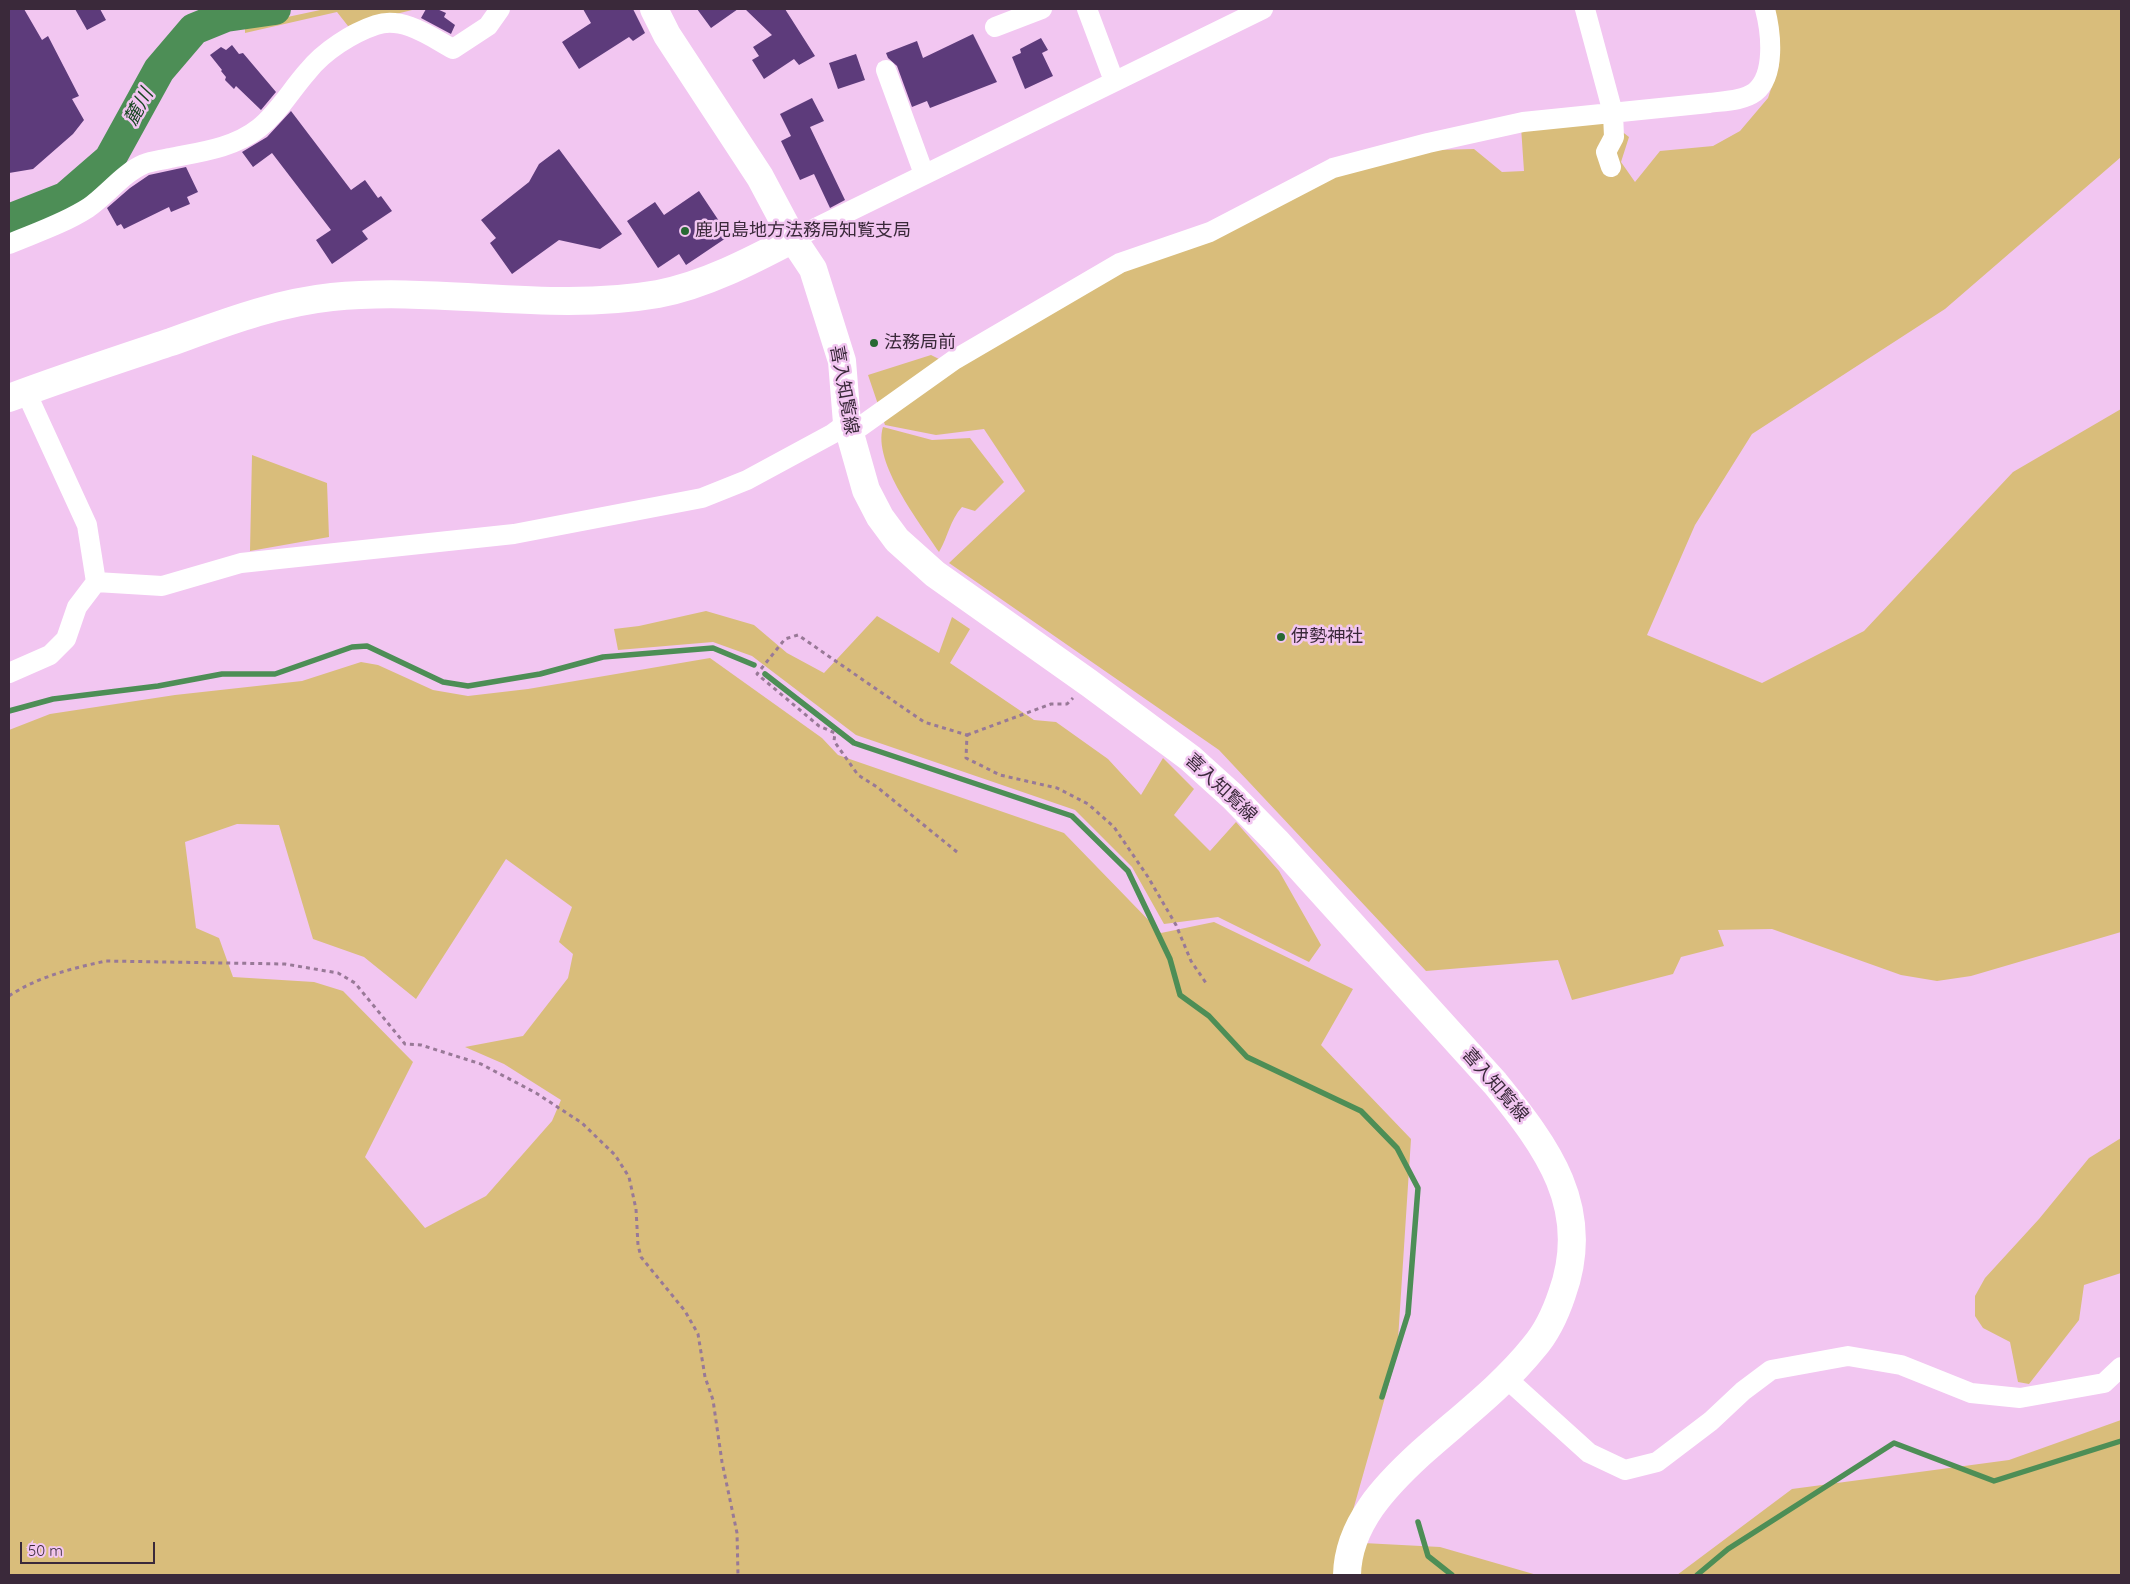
<!DOCTYPE html>
<meta charset="utf-8">
<style>
body{margin:0}
#map{position:relative;width:2130px;height:1584px;overflow:hidden;background:#f2c6f1;font-family:Quicksand,sans-serif}
canvas{display:block}
.frame{position:absolute;inset:0;border:10px solid #3a293a;pointer-events:none}
.scale{position:absolute;left:20px;top:1542px;width:135px;height:22px;box-sizing:border-box;border:2px solid #3a293a;border-top:0;padding-left:6px;font-size:15px;line-height:18px;white-space:nowrap;color:#3a293a;-webkit-text-stroke:4px #f2c6f1;paint-order:stroke}
</style>
<div id="map">
<canvas width="2130" height="1584"></canvas>
<div class="frame"></div>
<div class="scale">50 m</div>
</div>
<script>
const ctx = document.querySelector('canvas').getContext('2d');
ctx.lineJoin = 'round';
function paint(path, color) { ctx.fillStyle = color; ctx.fill(path, 'evenodd'); }
function trace(path, color, width, dash) { ctx.strokeStyle = color; ctx.lineWidth = width; ctx.lineCap = dash ? 'butt' : 'round'; ctx.setLineDash(dash || []); ctx.stroke(path); }
function drawText(font, color, halo, rows, align = 'center') {
  ctx.font = font + ' Quicksand,"Noto Sans JP",sans-serif'; ctx.lineWidth = 5; ctx.setLineDash([]); ctx.textBaseline = 'middle'; ctx.strokeStyle = halo; ctx.fillStyle = color; for (const [text, x, y, turn = 0] of rows) {
    ctx.save(); ctx.translate(x, y); ctx.rotate((+turn || 0) * Math.PI / 180); ctx.textAlign = isNaN(turn) ? turn : align; if (halo) ctx.strokeText(text, 0, 0); ctx.fillText(text, 0, 0); ctx.restore();
  }
}
paint(new Path2D(`
 M325,9H416L348,26L337,12L245,33V26Z
 M1775,9H2121V157L1945,309L1752,434L1695,525L1647,635L1762,683L1864,631L2013,472L2121,409V932L1971,976L1937,981L1901,975L1772,929L1718,930L1724,946L1681,957L1673,974L1572,1000L1558,960L1426,971L1219,750L949,563L1025,491L984,429L936,435L885,425L868,375L931,355L953,366L1122,271L1343,171L1437,150L1474,149L1502,172L1524,171L1521,127L1607,120L1629,137L1621,162L1635,182L1660,151L1713,146L1740,131L1768,98L1779,65Z
 M883,427L932,440L970,438L1004,482L975,511L962,507C950,520 948,537 939,552C920,523 872,462 883,427Z
 M252,455L327,483L329,537L250,551Z
 M706,611L754,625L787,653L824,673L877,616L939,653L952,617L970,629L950,663L1034,720L1056,722L1108,759L1141,795L1163,758L1194,789L1174,815L1210,851L1236,822L1279,871L1321,945L1309,962L1218,917L1164,924L1132,867L1075,810L856,735L752,656L713,642L618,650L614,629L639,626Z
 M710,658L822,738L838,755L1064,833L1161,933L1214,922L1353,989L1321,1045L1411,1139L1397,1355L1344,1542L1440,1547L1537,1575H9V730L50,714L175,695L302,681L361,662L378,665L433,690L468,696L528,689ZM237,824L279,825L313,939L364,957L416,999L506,859L572,907L559,942L573,954L568,978L523,1036L465,1047L504,1064L561,1100L552,1121L486,1196L425,1228L365,1157L413,1062L343,991L314,982L233,977L219,938L196,928L185,842Z
 M2121,1138V1273L2084,1285L2079,1320L2029,1384L2018,1382L2010,1342L1983,1328L1975,1316V1296L1985,1278L2039,1219L2089,1158Z
 M2121,1420V1575H1677L1792,1489L2009,1460Z`), '#d9bd7b');
trace(new Path2D(`
 M765,674L854,743L1072,816L1128,871L1170,959L1180,995L1209,1016L1247,1057L1361,1111L1397,1148L1418,1188L1408,1314L1382,1397
 M9,711L53,699L158,686L222,674H275L352,647L367,646L443,682L468,686L540,674L603,657L713,648L754,665
 M1418,1522L1428,1556L1452,1575
 M1697,1575L1728,1549L1894,1443L1994,1481L2121,1441`), '#4d8e56', 5.5);
trace(new Path2D(`
 M9,220L65,198L110,159L159,70L194,29L226,16L275,9`), '#4d8e56', 32);
paint(new Path2D(`
 M9,9H24L42,40L48,36L79,96L72,99L84,120L73,134L33,169L9,173Z
 M75,9H100L106,20L87,30Z
 M426,9H437L446,13L444,17L455,25L451,34L421,18Z
 M583,9H633L645,33L633,41L629,37L579,69L562,42L591,23Z
 M697,9H738L711,28Z
 M745,9H785L815,56L799,65L794,59L764,79L752,60L759,56L753,47L772,35Z
 M973,34L997,82L930,108L927,101L912,107L897,66L888,58L886,53L917,41L923,58Z
 M1041,38L1048,50L1042,53L1053,76L1025,89L1012,57L1021,53L1020,49Z
 M232,45L239,54L243,53L276,92L261,110L236,86L234,89L225,80L226,77L221,71L222,70L210,55L221,47L226,50Z
 M856,54L865,80L838,89L829,63Z
 M812,98L824,121L810,127L845,200L830,208L814,174L800,180L781,141L791,136L780,114Z
 M291,111L351,190L365,180L378,198L381,196L392,211L362,231L368,239L332,264L316,240L331,230L272,153L253,167L242,152L267,137Z
 M559,149L622,234L600,249L559,240L512,274L490,243L496,238L481,220L529,182L539,164Z
 M186,167L198,192L187,197L190,204L171,212L169,207L124,229L121,224L117,226L107,208L130,188L149,175Z
 M699,191L729,236L686,265L679,254L658,268L627,221L655,202L664,215Z`), '#5d3b7b');
trace(new Path2D(`
 M967,735L1051,704H1067L1073,698
 M957,852L877,787L858,775L834,741L835,733L819,726L757,674L785,639L798,635L924,722L967,735L966,758L1000,775L1057,788L1088,804L1114,827L1148,877L1176,925L1191,961L1206,983
 M9,996C37,977 73,968 106,961L285,964L338,973L355,983L405,1044L421,1045L481,1064L536,1093L582,1123L615,1155L629,1177L636,1209L638,1245L641,1257L685,1311L698,1334L705,1377L713,1400L722,1462L737,1533L738,1575`), '#987997', 3, [4, 4]);
trace(new Path2D(`
 M1087,9L1114,81
 M1585,9L1613,113L1614,137L1606,152L1611,167
 M995,27L1042,9
 M886,70L924,174
 M793,239L1263,9
 M9,244C35,233 63,224 88,208C107,195 123,173 144,164C152,161 162,160 170,158C200,152 234,148 259,128C279,112 291,90 308,71C324,51 352,33 376,25C403,16 431,37 453,49L488,26L500,9
 M850,434L954,360L1120,263L1210,232L1333,168L1428,143L1523,122L1709,103C1723,101 1743,101 1755,92C1776,75 1771,32 1765,9
 M96,582L162,586L241,563L514,534L702,498L747,480L832,434L847,423
 M9,673L50,655L66,639L77,607L96,582L87,525L26,392
 M1506,1378L1589,1453L1625,1470L1657,1462L1711,1421L1743,1391L1771,1370L1848,1356L1901,1365L1971,1393L2020,1398L2104,1383L2121,1367`), '#fff', 20);
trace(new Path2D(`
 M654,9L667,35L760,177L793,239L813,269L842,361L847,423L866,490L880,517L897,540L935,574L1089,683L1190,758L1232,796L1276,841L1495,1083C1547,1147 1593,1208 1562,1294C1556,1312 1547,1332 1534,1347C1502,1387 1459,1419 1421,1453C1386,1485 1348,1524 1347,1575
 M9,398C62,378 117,360 171,342C224,323 275,303 332,297C440,286 549,313 658,294C705,285 751,261 793,239`), '#fff', 28);
for (const [x, y, r, color] of [
 [685,231,5,"#276933"],
 [874,343,5,"#276933"],
 [1281,637,5,"#276933"]
]) { const dot = new Path2D(); dot.arc(x, y, r, 0, 2 * Math.PI); ctx.fillStyle = color; ctx.fill(dot); trace(dot, '#f2c6f1', 2); }
drawText('18px', '#3a293a', '#f2c6f1', [
 ["鹿児島地方法務局知覧支局",695,231],
 ["法務局前",884,343],
 ["伊勢神社",1291,637]
], 'left');
drawText('18px', '#3a293a', '#f2c6f1', [
 ["喜入知覧線",844,390,80],
 ["喜入知覧線",1221,788,43],
 ["喜入知覧線",1495,1085,49]
]);
drawText('italic 19px', '#16451f', '#f2c6f1', [
 ["麓川",139,107,-61]
]);
</script>
